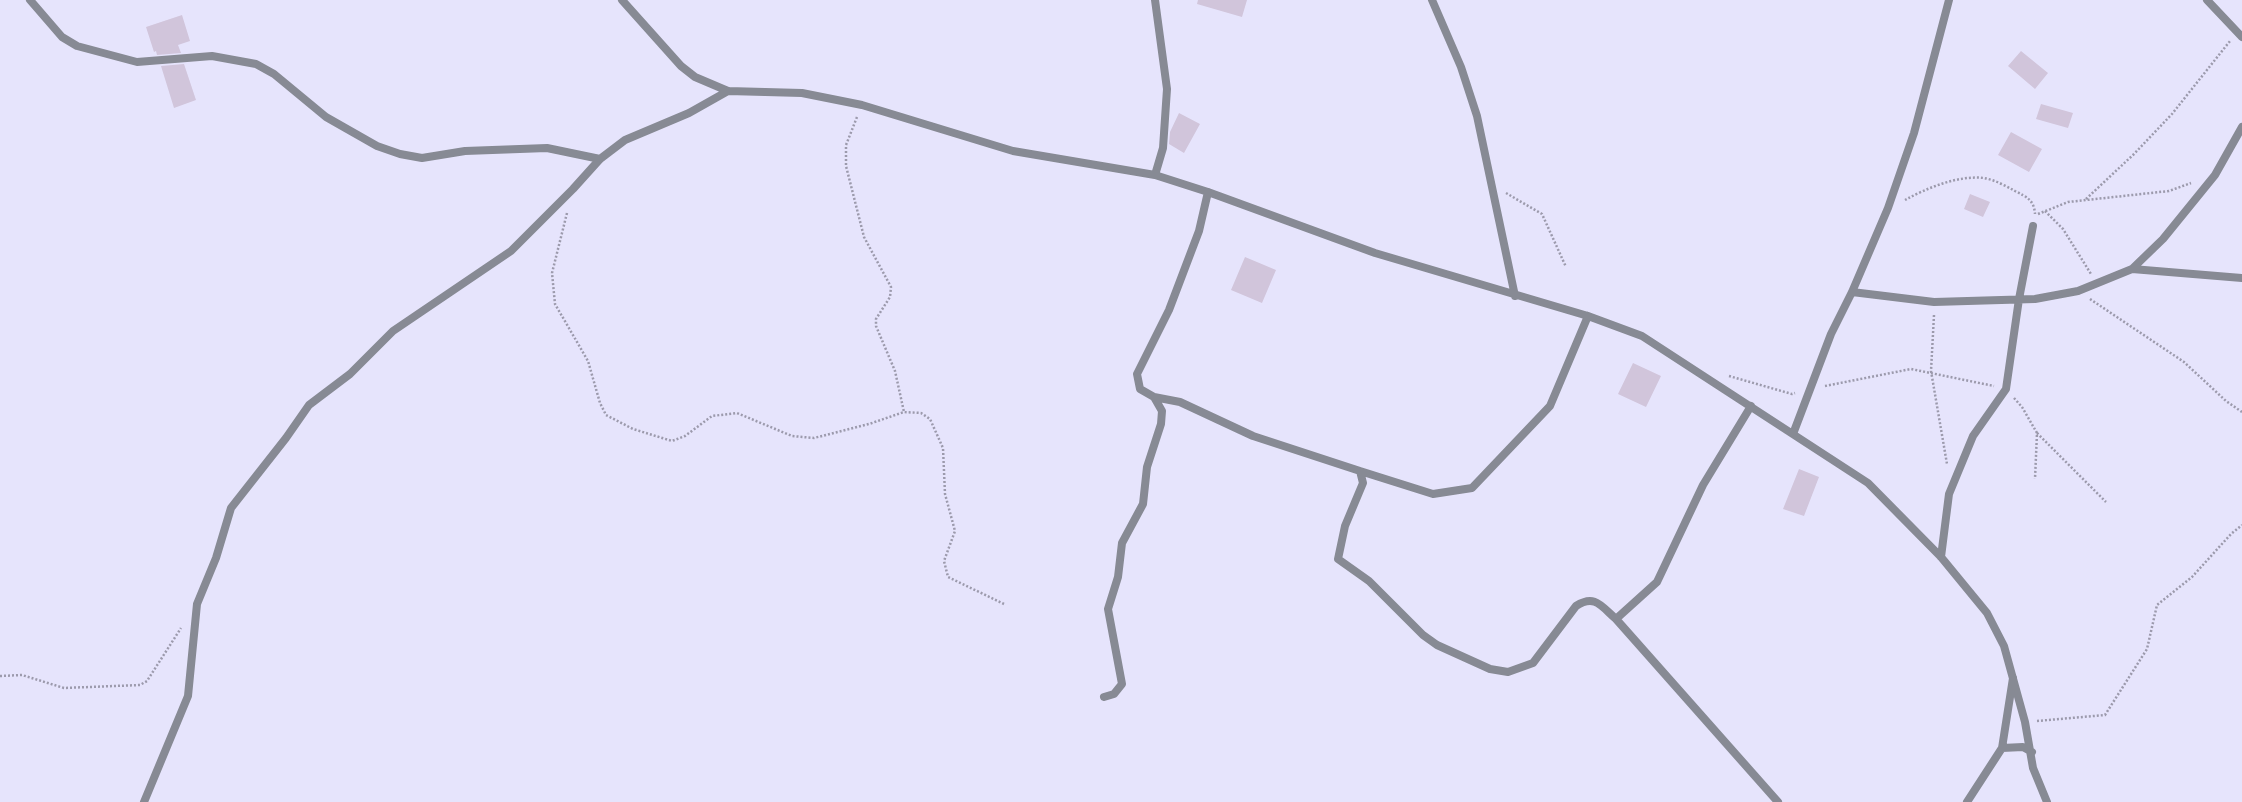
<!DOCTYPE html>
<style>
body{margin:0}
canvas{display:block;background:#e6e4fc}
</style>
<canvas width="2242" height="802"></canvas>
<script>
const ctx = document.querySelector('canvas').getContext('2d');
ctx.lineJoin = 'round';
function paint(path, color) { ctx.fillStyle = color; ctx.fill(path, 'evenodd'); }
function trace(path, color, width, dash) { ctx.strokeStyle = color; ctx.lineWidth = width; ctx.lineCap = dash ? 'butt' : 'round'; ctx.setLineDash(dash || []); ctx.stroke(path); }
paint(new Path2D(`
 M1198,0H1247L1242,17L1197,4Z
 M182,15L190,41L178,45L181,53L157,55L156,51L154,52L146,27Z
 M2021,51L2048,73L2035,89L2008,66Z
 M184,64L196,100L174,108L161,66Z
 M2041,104L2073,113L2068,128L2036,119Z
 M1179,113L1200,124L1184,153L1169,144L1170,132Z
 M2011,132L2042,149L2029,172L1998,155Z
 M1970,194L1990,202L1983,217L1964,209Z
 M1245,257L1276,270L1262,303L1231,290Z
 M1633,363L1661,376L1646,407L1618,394Z
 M1799,469L1819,477L1804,516L1783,509Z`), '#d1c5db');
trace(new Path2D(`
 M857,117L846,145V166L864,237L891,287L890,297L876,319V326L895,371L904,412
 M1506,193L1542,214L1566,267
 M2086,199L2134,154L2172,114L2230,41
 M1905,200C1927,188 1958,175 1984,178C1995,180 2006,186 2015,191C2027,197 2034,200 2035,214
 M2045,211L2063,229L2091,274
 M567,213L552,273L555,304L588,361L600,403L606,415L633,429L672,441L685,436L712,416L737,413L792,436L814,438L869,424L904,412L921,413L930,419L943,448L945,494L955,531L944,561L948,577L1004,604
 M2038,214L2068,202L2169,191L2191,183
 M2090,299L2184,362L2226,401L2242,412
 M1934,315L1931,371L1947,464
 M1729,376L1792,394L1795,393
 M1825,386L1911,369L1994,386
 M2014,398L2022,407L2037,433L2035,479
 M2037,433L2106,502
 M0,676L22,675L64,688L140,685L147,681L181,628
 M2037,721L2105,715L2147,649L2157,605L2192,577L2231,534L2242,525`), '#9c9aac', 2.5, [2, 2]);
trace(new Path2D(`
 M30,0L62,37L77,46L137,62L212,56L256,64L274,74L326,117L377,146L400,154L422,158L465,151L547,148L600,159
 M622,0L681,66L695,77L728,91L802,93L862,105L1013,151L1155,175L1208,192L1375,253L1588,316L1642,336L1868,483L1941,557L1987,613L2004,646L2025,722L2033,768L2047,802
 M1432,0L1461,67L1477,116L1515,296
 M2207,0L2242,37
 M1155,175L1163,148L1167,89L1155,0
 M2132,269L2163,239L2215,175L2242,127
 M1852,292L1934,302L2035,299L2078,291L2132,269L2242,278
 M1154,397L1180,402L1253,436L1360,471L1363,483L1345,526L1338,559L1369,581L1423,635L1437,645L1490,669L1508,672L1533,663L1576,606C1595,594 1601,606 1616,619L1778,802
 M1793,434L1831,334L1852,292L1888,208L1914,133L1949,0
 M1360,471L1433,494L1472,488L1550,406L1588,316
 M1941,557L1949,494L1973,436L2006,389L2019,299L2033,226
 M1616,619L1657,582L1703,485L1751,406
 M1104,697L1114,694L1122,684L1108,609L1118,577L1122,543L1143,504L1147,467L1161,424L1162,411L1154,397L1140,389L1137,374L1169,310L1199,231L1208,192
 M2002,748L2013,678
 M144,802L188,696L197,604L216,558L231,508L286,438L309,405L350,374L393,331L511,251L573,189L600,159L625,140L689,113L728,91
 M1967,802L2002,748L2023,747L2032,752`), '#878a94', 8);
</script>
